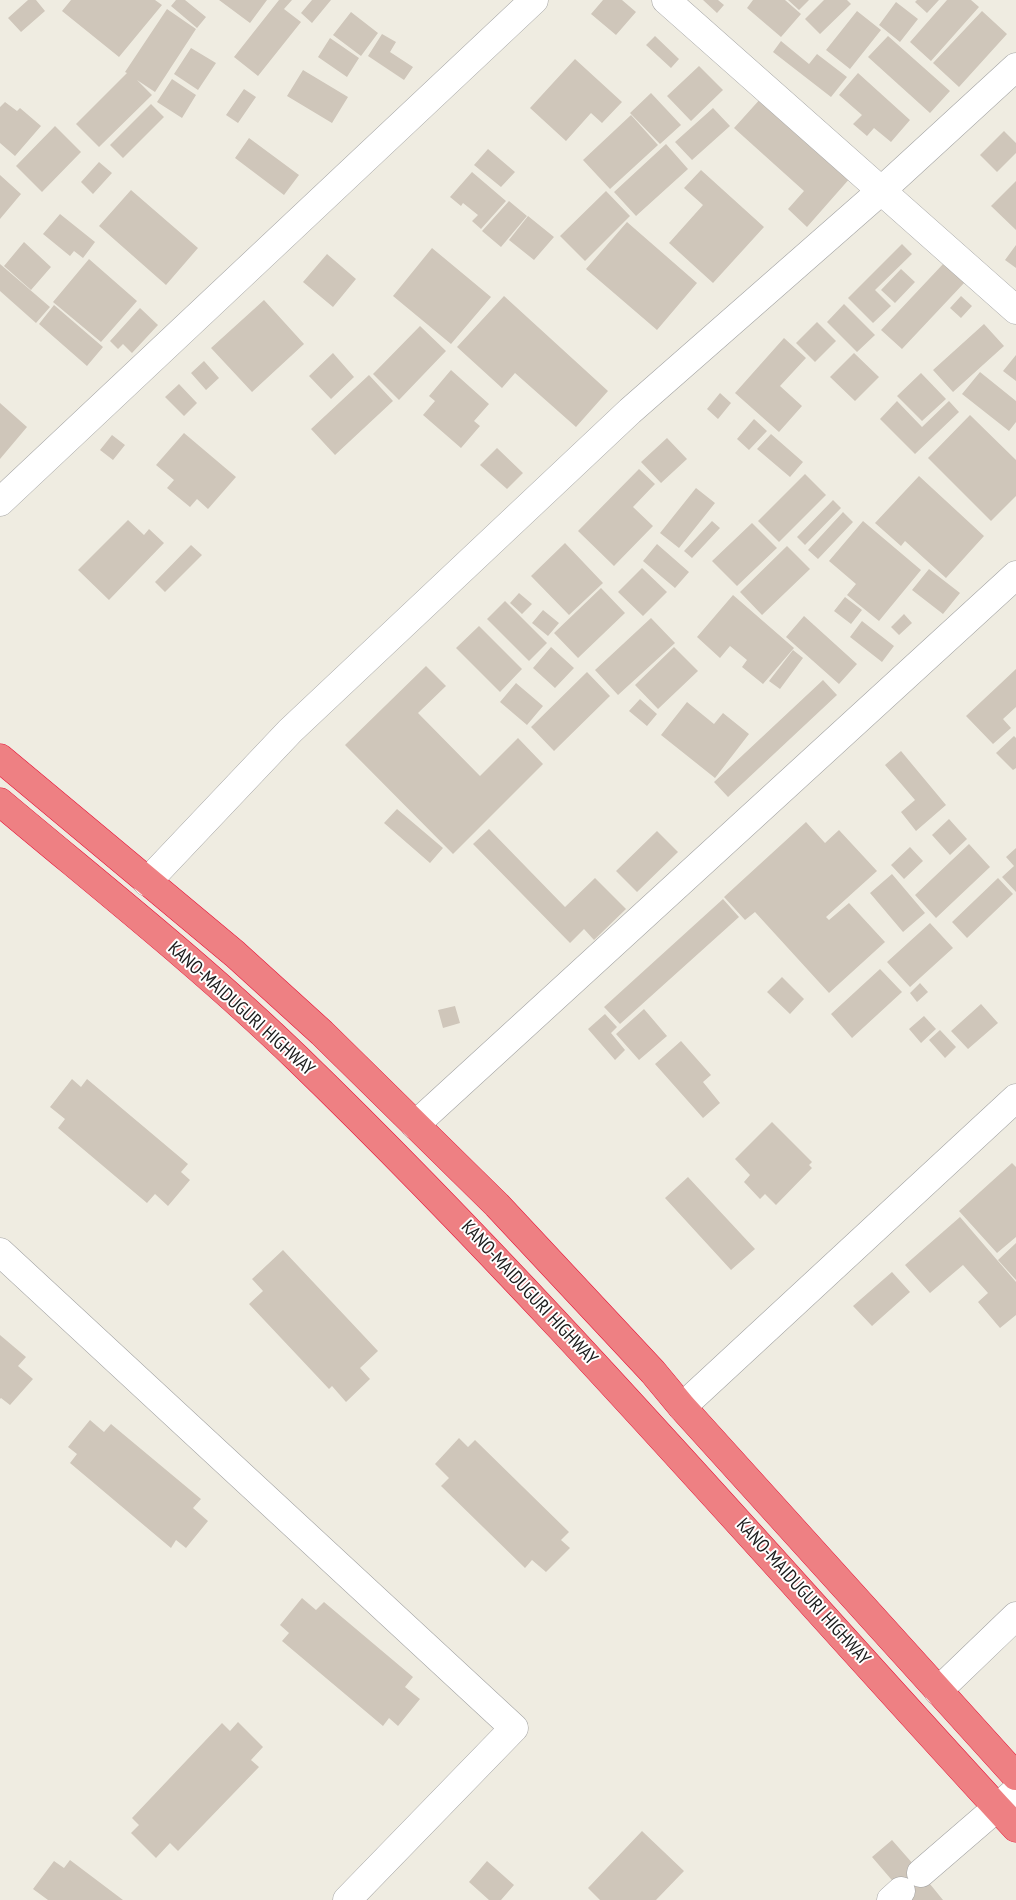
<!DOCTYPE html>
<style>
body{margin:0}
canvas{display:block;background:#efece1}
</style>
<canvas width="1016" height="1900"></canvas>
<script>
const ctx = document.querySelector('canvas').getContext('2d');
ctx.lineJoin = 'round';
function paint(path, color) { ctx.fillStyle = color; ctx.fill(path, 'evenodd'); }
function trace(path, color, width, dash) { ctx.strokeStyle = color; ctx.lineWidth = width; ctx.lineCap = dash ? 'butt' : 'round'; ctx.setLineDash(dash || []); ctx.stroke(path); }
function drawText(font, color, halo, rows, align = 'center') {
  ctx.font = font + ' "PT Sans Narrow",sans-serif'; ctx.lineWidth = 4; ctx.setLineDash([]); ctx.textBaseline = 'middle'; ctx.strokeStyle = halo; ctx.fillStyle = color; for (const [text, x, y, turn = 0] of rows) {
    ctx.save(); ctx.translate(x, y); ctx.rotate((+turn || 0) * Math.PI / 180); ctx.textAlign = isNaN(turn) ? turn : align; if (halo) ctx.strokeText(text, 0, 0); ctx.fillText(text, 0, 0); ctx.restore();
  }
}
paint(new Path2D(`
 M28,0H36L45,11L21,32L8,18Z
 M71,0H155L162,5L119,57L62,11Z
 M176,0H185L206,17L197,28L171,6Z
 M219,0H267L250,23Z
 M279,0H292L284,9L301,22L258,76L234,57Z
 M312,0H331L312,23L301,13Z
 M603,0H622L636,12L616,35L591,14Z
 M703,0H718L724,5L717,13Z
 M753,0H785L801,14L781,37L747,8Z
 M788,0H809L799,10Z
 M824,0H847L851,4L820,34L805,19Z
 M917,0H939L927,13L915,2Z
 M947,0H971L979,7L931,61L910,42Z
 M896,2L918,19L900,42L879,25Z
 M167,9L196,29L155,92L137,80L152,95L99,147L76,124L127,73L125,72Z
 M857,11L881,30L850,69L826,50Z
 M982,11L1007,34L959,87L933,63Z
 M351,12L378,33L361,56L333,35Z
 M382,34L396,42L390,52L413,67L404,80L368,56Z
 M655,36L679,59L671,68L646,45Z
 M888,36L950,91L930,113L868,57Z
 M330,38L359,58L347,77L318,57Z
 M781,41L809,64L817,54L847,77L831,97L773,52Z
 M191,48L216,63L198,90L174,74Z
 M575,59L622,102L602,123L591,113L566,141L530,108Z
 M699,66L723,90L691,121L667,96Z
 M303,70L348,97L332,123L287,96Z
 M858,73L910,120L891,142L874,128L867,136L853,124L862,115L839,95Z
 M172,79L196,95L182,118L157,102Z
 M244,89L256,97L238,123L226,115Z
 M651,93L681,125L660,144L630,113Z
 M762,97L851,177L807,227L788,209L804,191L734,128Z
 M5,102L17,111L20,108L41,126L15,156L0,143V107Z
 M151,104L164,117L123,158L110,145Z
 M713,108L730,126L692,160L675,142Z
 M631,115L658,145L610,189L583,160Z
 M55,126L81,152L42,192L16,166Z
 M1004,131L1016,143V153L997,172L980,155Z
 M249,138L299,175L284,195L235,158Z
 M666,144L688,169L636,216L614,192Z
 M488,149L515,172L501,187L474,165Z
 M99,162L112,173L93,194L81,182Z
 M701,170L764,227L713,283L669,243L703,205L684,188Z
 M472,172L506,201L481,229L472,221L478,215L463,203L461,206L450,197Z
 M0,175L21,194L0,219Z
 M1016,181V230L991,206Z
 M131,190L198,248L166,285L99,226Z
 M606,191L630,216L585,261L560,236Z
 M509,201L527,216L501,247L482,231Z
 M60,214L95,242L83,258L74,251L70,256L43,234Z
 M528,216L554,237L534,260L509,240Z
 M627,222L697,283L657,330L586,269Z
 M24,242L51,267L31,290L4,266Z
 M902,244L912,254L875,290L891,306L873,323L848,298Z
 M1016,245V268L1005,260Z
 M432,248L491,297L451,344L393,296Z
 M327,254L356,279L333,307L303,282Z
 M89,259L137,301L101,342L53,302Z
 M944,263L965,282L902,349L881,330Z
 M0,264L50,307L36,323L0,291Z
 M901,269L915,282L895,303L881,290Z
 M504,296L608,391L576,427L515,373L502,388L457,347Z
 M961,296L972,306L961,318L950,308Z
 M264,300L304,344L252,392L211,348Z
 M844,304L875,335L857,352L827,322Z
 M54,305L103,347L87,366L39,324Z
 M140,308L158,325L132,353L123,344L118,349L110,341Z
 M817,322L836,341L815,362L796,343Z
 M984,324L1004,346L953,392L933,370Z
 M420,326L446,351L399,400L373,374Z
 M784,338L806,358L780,386L802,406L779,432L735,393Z
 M333,353L354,377L331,399L309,376Z
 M854,353L879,377L855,401L830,377Z
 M1016,355V381L1003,371Z
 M204,361L219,378L206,390L191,373Z
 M451,370L489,404L474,421L480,426L461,448L423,415L435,401L429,396Z
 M980,372L1016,401V422L1009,431L962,394Z
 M921,373L946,399L922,421L897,396Z
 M369,375L393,401L335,455L311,429Z
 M179,384L197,403L184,416L165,397Z
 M720,393L731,403L718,419L707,409Z
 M897,401L922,427L949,401L959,412L915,454L880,419Z
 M0,403L27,427L0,459Z
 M970,415L1016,460V496L991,521L928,458Z
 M754,419L767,431L749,450L737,439Z
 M184,433L236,477L208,509L197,499L190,507L167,488L174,480L156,465Z
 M771,434L803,462L790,477L757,449Z
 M112,435L125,445L113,460L100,450Z
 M667,438L687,459L661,483L641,462Z
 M497,448L523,473L507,489L480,465Z
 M639,469L655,484L633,507L653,526L614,566L578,531Z
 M805,474L826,495L779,542L758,521Z
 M919,476L984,536L946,578L905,541L901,546L875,523Z
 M696,488L715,503L679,548L660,533Z
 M833,500L841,508L805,545L797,537Z
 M843,512L853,522L818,559L808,550Z
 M128,520L144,535L149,529L164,543L109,600L78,570Z
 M712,521L720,528L692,558L684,551Z
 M863,521L921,570L879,621L847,595L856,584L829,561Z
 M752,523L777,548L737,586L712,561Z
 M565,543L603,583L569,615L531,576Z
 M657,544L689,572L675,588L643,561Z
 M191,545L202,555L165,592L155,582Z
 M787,546L810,569L762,615L740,592Z
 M642,568L667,592L643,616L618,592Z
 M929,569L960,593L943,614L912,590Z
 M601,588L625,613L578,658L554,633Z
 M519,593L532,604L522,614L510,603Z
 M733,595L794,648L763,684L742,667L747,660L730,646L720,658L697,637Z
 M845,597L862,610L851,624L834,611Z
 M505,601L547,643L529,661L487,619Z
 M543,610L559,623L548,636L532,623Z
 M904,614L912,623L899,635L891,627Z
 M804,616L857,664L839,684L786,637Z
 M651,618L675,643L618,695L595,670Z
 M862,621L894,646L882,662L850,637Z
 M479,626L522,669L500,692L456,648Z
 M551,647L574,668L555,688L533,668Z
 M674,647L698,671L658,709L635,685Z
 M793,650L803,658L780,689L769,681Z
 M426,666L446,686L418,713L480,776L518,738L543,764L453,854L345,745Z
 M1016,669V707L1003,719L1011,728L993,744L966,716Z
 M587,672L610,696L554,751L531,727Z
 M823,680L837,695L728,797L714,782Z
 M516,683L543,706L527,725L500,702Z
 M640,699L657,714L647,726L629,711Z
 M687,702L714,724L723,713L749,734L715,778L661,735Z
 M1014,736L1016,738V768L1013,770L996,753Z
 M901,751L946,805L916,831L901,812L915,800L885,765Z
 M397,809L443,848L430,863L384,823Z
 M949,819L967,839L950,855L932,835Z
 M806,822L825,843L839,830L877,871L826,917L829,920L849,903L885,942L829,993L755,912L745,920L724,897Z
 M489,829L565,907L595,878L626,909L594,940L584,929L570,943L473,844Z
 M657,831L678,852L637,892L616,871Z
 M969,844L990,867L936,918L915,895Z
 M910,847L923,861L904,879L891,865Z
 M1016,848V892L1002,877L1014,866L1006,857Z
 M892,874L925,913L903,932L870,893Z
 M998,878L1013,894L967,938L952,922Z
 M723,899L739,917L620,1024L604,1007Z
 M930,923L953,948L910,987L887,962Z
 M880,969L902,992L852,1038L831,1014Z
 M782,977L804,999L790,1014L767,992Z
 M920,983L928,992L917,1002L910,993Z
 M981,1004L998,1023L968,1049L951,1031Z
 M455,1006L460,1023L443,1028L438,1010Z
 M644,1009L667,1036L639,1060L616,1034Z
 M605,1014L617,1027L611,1033L625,1050L615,1060L588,1029Z
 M924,1016L936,1029L921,1043L909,1029Z
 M940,1030L956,1047L945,1058L929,1040Z
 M681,1041L711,1075L703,1082L720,1103L703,1118L655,1064Z
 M72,1079L81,1087L87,1079L188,1164L181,1172L190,1180L168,1206L155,1194L147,1203L58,1128L65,1119L50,1107Z
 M772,1122L812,1162L809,1165L812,1168L776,1205L765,1194L760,1199L744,1182L750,1175L735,1159Z
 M1012,1163L1016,1167V1237L997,1253L959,1211Z
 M688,1177L755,1249L731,1270L665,1198Z
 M960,1217L1016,1282V1315L1000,1328L978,1302L988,1293L963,1265L930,1293L905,1265Z
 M1016,1243V1280L998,1260Z
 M283,1250L378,1351L360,1368L370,1379L346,1402L332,1386L329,1389L249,1304L263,1291L252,1279Z
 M892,1272L910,1292L872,1326L853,1306Z
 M0,1335L26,1357L18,1366L33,1379L10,1405L1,1398L0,1399Z
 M90,1420L104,1432L111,1424L201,1499L193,1508L208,1521L186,1548L176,1540L171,1548L70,1463L77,1454L68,1447Z
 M459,1438L468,1447L475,1440L569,1532L561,1540L570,1548L546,1572L532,1560L525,1568L441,1486L449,1478L435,1464Z
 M302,1598L316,1610L324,1602L413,1677L405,1687L420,1699L398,1726L389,1718L383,1726L282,1641L289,1633L280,1625Z
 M238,1722L263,1747L251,1760L259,1767L178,1851L170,1843L156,1858L131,1833L139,1825L132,1818L222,1723L230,1731Z
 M642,1831L684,1871L656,1900H600L588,1888Z
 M892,1840L921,1873L943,1900H909L872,1857Z
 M70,1860L123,1900H48L33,1889L54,1861L64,1868Z
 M487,1861L514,1885L501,1900H489L469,1882Z`), '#cfc6ba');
const minor = new Path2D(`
 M666,0L1016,310
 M0,502L534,0
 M147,882L290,731L630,411L882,190L1016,67
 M415,1125L1016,575
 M0,1252L514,1728L347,1900
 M682,1407L1016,1098
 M938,1691L1016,1616
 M921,1873L1016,1791
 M891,1900L901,1891`);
const highway = new Path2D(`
 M0,758L235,954L322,1033L497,1205L653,1372L682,1407L1016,1776
 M0,802C100,886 203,967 297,1058C550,1303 778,1570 1016,1828`);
trace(minor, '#a3a3a3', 29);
trace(highway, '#e6143a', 29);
trace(minor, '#fff', 28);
trace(highway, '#ee8083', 28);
drawText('19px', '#1c1c1c', '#fff', [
 ["KANO-MAIDUGURI HIGHWAY",241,1009,42],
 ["KANO-MAIDUGURI HIGHWAY",529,1293,47],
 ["KANO-MAIDUGURI HIGHWAY",803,1592,48]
]);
</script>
